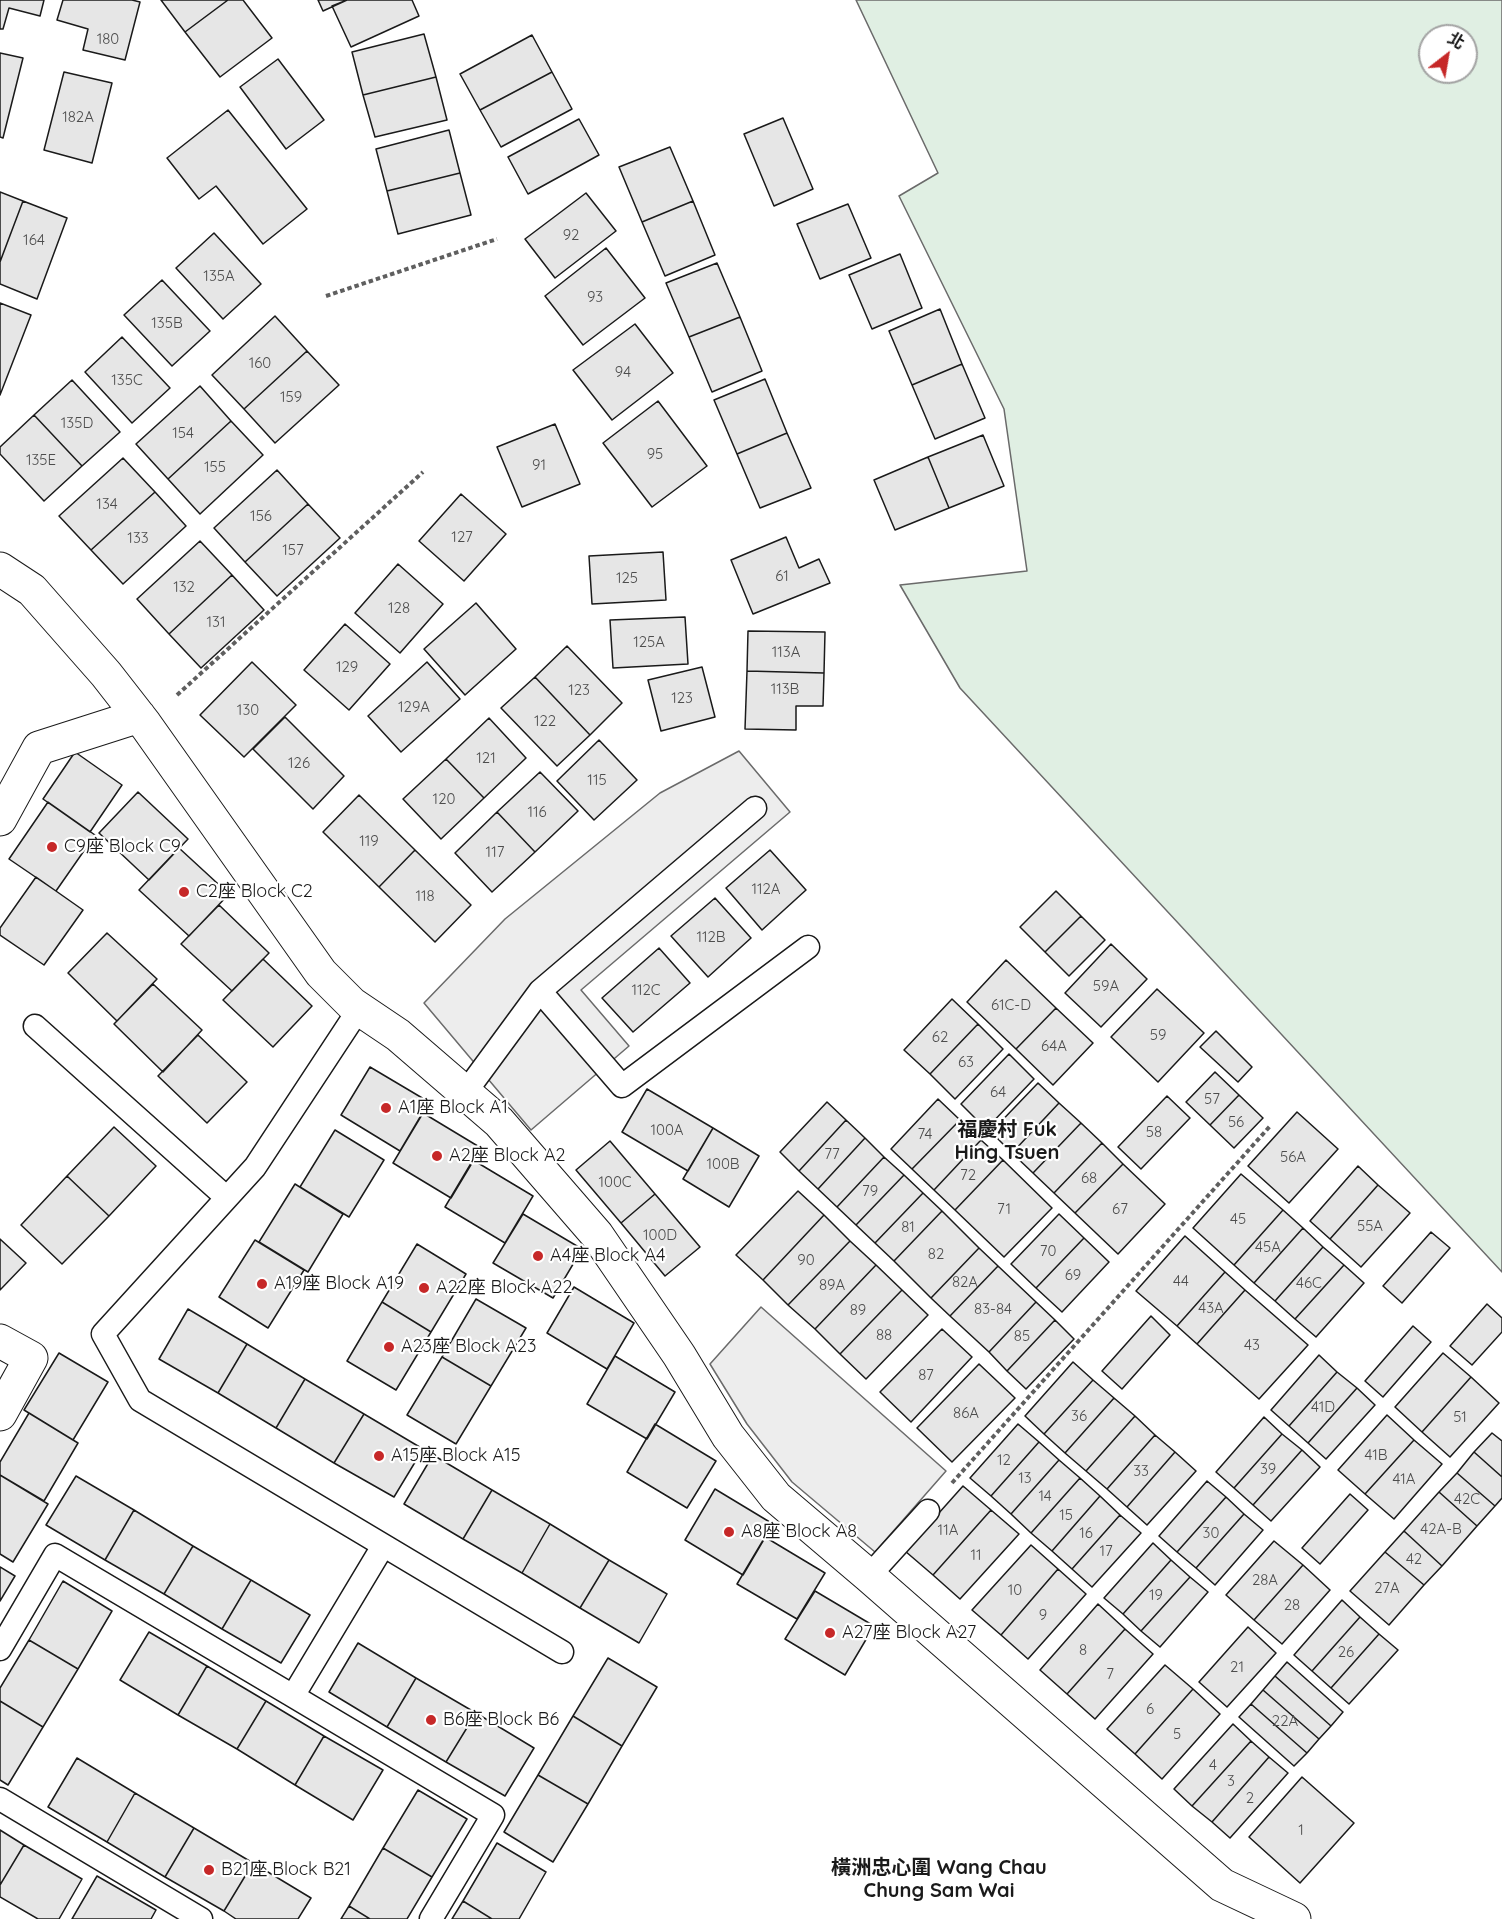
<!DOCTYPE html>
<meta charset="utf-8">
<style>
body{margin:0}
#map{position:relative;width:1502px;height:1919px;overflow:hidden;background:#fff;font-family:Quicksand,"Noto Sans TC",sans-serif}
canvas{display:block}
.north{position:absolute;left:1418px;top:24px;width:60px;height:60px;box-sizing:border-box;background:#fff;border:2px solid #a3a3a3;border-radius:50%;rotate:31deg;font-size:16px;font-weight:700;line-height:24px;text-align:center;color:#1a1a1a}
.north::after{content:'';display:block;margin:auto;width:21px;height:27px;background:#c62828;clip-path:polygon(50% 0,100% 100%,50% 72%,0 100%)}
</style>
<div id="map">
<canvas width="1502" height="1919"></canvas>
<div class="north">北</div>
</div>
<script>
const ctx = document.querySelector('canvas').getContext('2d');
ctx.lineJoin = 'round';
function paint(path, color) { ctx.fillStyle = color; ctx.fill(path, 'evenodd'); }
function trace(path, color, width, dash) { ctx.strokeStyle = color; ctx.lineWidth = width; ctx.lineCap = dash ? 'butt' : 'round'; ctx.setLineDash(dash || []); ctx.stroke(path); }
function drawText(font, color, halo, rows, align = 'center') {
  ctx.font = font + ' Quicksand,"Noto Sans TC",sans-serif'; ctx.lineWidth = 4.5; ctx.setLineDash([]); ctx.textBaseline = 'middle'; ctx.strokeStyle = halo; ctx.fillStyle = color; for (const [text, x, y, turn = 0] of rows) {
    ctx.save(); ctx.translate(x, y); ctx.rotate((+turn || 0) * Math.PI / 180); ctx.textAlign = isNaN(turn) ? turn : align; if (halo) ctx.strokeText(text, 0, 0); ctx.fillText(text, 0, 0); ctx.restore();
  }
}
const green = new Path2D(`
 M856,0H1502V1272L960,688L900,585L1027,571L1004,409L899,196L938,173ZM1430,36H1466V72H1430Z`);
paint(green, '#e0efe3');
trace(green, '#6a6a6a', 1.5);
const parking = new Path2D(`
 M739,751L790,812L581,990L629,1046L531,1130L424,1003L505,919L660,793Z
 M761,1307L946,1471L875,1552L792,1482L747,1424L710,1364Z`);
paint(parking, '#ededed');
trace(parking, '#6a6a6a', 1.5);
const building = new Path2D(`
 M0,0H44L40,16L9,8L3,29H0Z
 M63,0H132L140,2L125,60L83,50L88,29L57,20Z
 M161,0H228L185,32Z
 M228,0H243L272,38L220,77L185,32Z
 M318,0H347L323,11Z
 M347,0H412L419,16L351,47L332,6Z
 M424,34L436,77L363,95L352,52Z
 M532,35L552,72L480,110L460,74Z
 M0,53L23,58L3,138L0,137Z
 M278,59L324,120L286,149L240,87Z
 M64,72L112,83L92,163L44,150Z
 M552,72L572,109L501,147L480,110Z
 M436,77L447,120L375,137L363,95Z
 M228,110L307,209L263,244L216,186L199,199L167,158Z
 M783,118L813,189L774,206L744,134Z
 M579,119L599,155L528,194L508,157Z
 M449,130L460,173L387,191L376,149Z
 M670,147L693,201L642,222L619,167Z
 M460,173L471,215L398,234L387,191Z
 M0,192L23,201L0,262Z
 M586,193L616,231L555,278L525,239Z
 M23,201L67,218L37,299L0,284V262Z
 M693,201L715,255L665,276L642,222Z
 M848,204L871,258L820,279L797,224Z
 M214,233L261,284L223,319L176,268Z
 M606,248L645,298L583,345L545,296Z
 M900,254L922,308L872,329L849,275Z
 M717,263L740,317L689,337L666,283Z
 M162,280L210,331L172,366L124,315Z
 M0,303L31,315L0,395Z
 M940,309L962,364L912,385L889,331Z
 M275,316L307,351L244,409L212,375Z
 M740,317L762,371L712,392L689,337Z
 M635,324L673,373L612,420L573,370Z
 M122,337L170,388L132,423L85,372Z
 M307,351L339,385L275,443L244,409Z
 M962,364L985,418L935,439L912,385Z
 M765,379L787,433L737,454L714,400Z
 M72,380L120,432L82,466L34,415Z
 M200,386L231,421L168,479L136,444Z
 M658,401L707,466L652,507L603,443Z
 M34,415L82,466L44,501L0,454V447Z
 M231,421L263,455L200,514L168,479Z
 M555,424L580,484L522,507L497,447Z
 M787,433L811,488L760,508L737,454Z
 M983,435L1004,486L949,508L928,457Z
 M928,457L949,508L895,530L874,480Z
 M123,458L155,492L91,550L59,516Z
 M277,470L308,504L245,562L214,528Z
 M155,492L186,526L123,584L91,550Z
 M461,494L506,534L464,581L419,541Z
 M308,504L340,538L277,596L245,562Z
 M786,537L799,568L819,559L830,583L753,614L731,560Z
 M200,541L232,575L169,634L137,599Z
 M663,552L666,600L592,604L589,556Z
 M398,564L443,604L400,653L355,613Z
 M232,575L264,610L201,668L169,634Z
 M476,603L516,649L465,695L424,649Z
 M685,617L688,664L613,668L610,620Z
 M345,624L390,664L349,710L304,670Z
 M748,631L825,632L824,673L747,671Z
 M567,646L622,703L590,735L535,677Z
 M252,662L296,705L244,757L200,715Z
 M427,662L460,699L401,752L368,716Z
 M702,667L715,717L661,731L648,680Z
 M747,671L824,673L823,706H796V730L745,729Z
 M535,677L590,735L557,766L501,708Z
 M285,717L344,776L313,809L253,749Z
 M489,718L526,758L484,798L446,759Z
 M599,740L637,780L594,820L557,781Z
 M75,752L122,785L90,832L43,799Z
 M446,759L484,798L441,839L403,799Z
 M540,772L578,811L535,852L497,812Z
 M138,792L188,839L149,880L99,833Z
 M359,795L415,850L379,887L323,832Z
 M48,802L95,835L56,891L9,859Z
 M497,812L535,852L492,892L455,853Z
 M179,848L229,894L189,936L139,890Z
 M415,850L471,905L435,942L379,887Z
 M770,850L806,890L762,930L726,888Z
 M36,877L83,910L44,965L0,935V928Z
 M1056,891L1081,916L1045,952L1020,927Z
 M715,898L751,938L708,977L671,936Z
 M219,905L269,953L232,991L181,944Z
 M1081,916L1105,940L1069,976L1045,952Z
 M107,933L157,979L117,1021L68,973Z
 M1111,944L1147,979L1101,1027L1065,993Z
 M659,948L690,983L633,1032L602,998Z
 M263,959L312,1006L273,1047L223,1000Z
 M1006,960L1056,1008L1016,1049L967,1002Z
 M153,984L202,1030L163,1072L114,1024Z
 M1157,989L1204,1033L1158,1082L1111,1037Z
 M952,999L978,1024L930,1074L904,1050Z
 M1056,1008L1093,1043L1053,1085L1016,1049Z
 M978,1024L1003,1049L955,1099L930,1074Z
 M1216,1031L1252,1067L1238,1082L1200,1047Z
 M198,1035L247,1082L207,1123L158,1076Z
 M1009,1054L1034,1079L986,1129L961,1104Z
 M370,1067L429,1102L400,1151L341,1115Z
 M1215,1072L1239,1095L1210,1125L1186,1102Z
 M1038,1083L1059,1103L1012,1153L991,1132Z
 M647,1089L713,1128L688,1171L622,1132Z
 M1239,1095L1263,1118L1234,1148L1210,1125Z
 M1167,1096L1190,1118L1141,1169L1118,1147Z
 M938,1099L960,1120L912,1169L891,1149Z
 M827,1102L846,1120L799,1171L780,1152Z
 M1059,1103L1081,1123L1033,1173L1012,1153Z
 M1297,1112L1338,1149L1289,1203L1248,1166Z
 M423,1113L481,1148L451,1198L393,1163Z
 M846,1120L865,1138L818,1189L799,1171Z
 M960,1120L981,1140L934,1190L912,1169Z
 M1081,1123L1102,1143L1054,1193L1033,1173Z
 M114,1127L156,1166L109,1216L67,1176Z
 M713,1128L759,1156L729,1207L683,1179Z
 M335,1130L384,1160L349,1217L300,1187Z
 M865,1138L884,1157L837,1207L818,1189Z
 M981,1140L1003,1160L955,1210L934,1190Z
 M610,1141L655,1194L621,1223L576,1170Z
 M1102,1143L1123,1164L1075,1213L1054,1193Z
 M884,1157L904,1175L856,1225L837,1207Z
 M473,1160L533,1196L505,1243L445,1207Z
 M1003,1160L1052,1208L1004,1257L955,1210Z
 M1123,1164L1165,1204L1118,1254L1075,1213Z
 M1358,1166L1378,1185L1330,1239L1310,1221Z
 M1241,1174L1283,1210L1234,1265L1193,1228Z
 M904,1175L923,1193L875,1243L856,1225Z
 M67,1176L109,1216L62,1264L21,1225Z
 M295,1184L343,1214L308,1272L259,1242Z
 M1378,1185L1410,1213L1361,1267L1330,1239Z
 M798,1191L824,1215L763,1280L736,1255Z
 M923,1193L942,1211L894,1261L875,1243Z
 M655,1194L700,1247L665,1276L621,1223Z
 M1283,1210L1303,1228L1254,1283L1234,1265Z
 M942,1211L979,1248L931,1298L894,1261Z
 M523,1214L582,1249L553,1298L493,1263Z
 M1059,1214L1084,1238L1036,1288L1011,1264Z
 M824,1215L850,1241L788,1305L763,1280Z
 M1303,1228L1323,1247L1275,1301L1254,1283Z
 M1431,1232L1450,1248L1402,1303L1383,1286Z
 M1185,1236L1225,1272L1177,1326L1136,1291Z
 M1084,1238L1109,1262L1062,1312L1036,1288Z
 M0,1239L26,1263L0,1290Z
 M255,1240L304,1270L268,1328L219,1297Z
 M850,1241L876,1265L815,1329L788,1305Z
 M417,1244L466,1274L431,1332L382,1302Z
 M1323,1247L1344,1265L1295,1319L1275,1301Z
 M979,1248L998,1266L950,1316L931,1298Z
 M876,1265L902,1290L840,1354L815,1329Z
 M1344,1265L1364,1283L1316,1337L1295,1319Z
 M998,1266L1036,1302L989,1352L950,1316Z
 M1225,1272L1245,1290L1197,1344L1177,1326Z
 M574,1287L634,1323L607,1369L547,1333Z
 M902,1290L928,1315L866,1379L840,1354Z
 M1245,1290L1308,1345L1259,1399L1197,1344Z
 M476,1299L526,1328L491,1386L442,1357Z
 M382,1302L431,1332L396,1390L347,1361Z
 M1036,1302L1055,1320L1007,1371L989,1352Z
 M1487,1304L1502,1318V1332L1472,1365L1450,1346Z
 M188,1309L247,1344L218,1393L159,1359Z
 M1151,1316L1170,1335L1122,1389L1102,1371Z
 M1055,1320L1074,1339L1026,1389L1007,1371Z
 M1413,1326L1431,1342L1383,1397L1365,1381Z
 M942,1329L972,1357L911,1422L880,1392Z
 M247,1344L305,1379L276,1428L218,1393Z
 M59,1353L108,1382L73,1440L24,1410Z
 M1443,1353L1471,1377L1422,1432L1395,1407Z
 M1319,1355L1337,1372L1289,1426L1271,1410Z
 M615,1356L675,1392L647,1439L587,1404Z
 M442,1357L491,1386L456,1444L407,1415Z
 M1073,1362L1093,1380L1044,1434L1025,1416Z
 M979,1364L1015,1398L952,1462L917,1428Z
 M1337,1372L1357,1388L1308,1443L1289,1426Z
 M1471,1377L1499,1403L1450,1457L1422,1432Z
 M305,1379L364,1414L334,1463L276,1428Z
 M1093,1380L1114,1398L1065,1453L1044,1434Z
 M1357,1388L1375,1405L1326,1459L1308,1443Z
 M1114,1398L1135,1416L1086,1471L1065,1453Z
 M29,1413L78,1443L44,1501L0,1475V1462Z
 M364,1414L423,1449L394,1497L334,1463Z
 M1387,1415L1414,1440L1365,1494L1338,1470Z
 M1135,1416L1155,1435L1107,1489L1086,1471Z
 M1264,1417L1282,1434L1234,1488L1216,1472Z
 M655,1424L716,1461L687,1508L627,1472Z
 M1018,1424L1039,1442L991,1496L970,1478Z
 M1492,1433L1502,1441V1477L1474,1452Z
 M1282,1434L1302,1450L1253,1505L1234,1488Z
 M1155,1435L1175,1452L1127,1507L1107,1489Z
 M1414,1440L1442,1464L1394,1519L1365,1494Z
 M1039,1442L1059,1460L1011,1514L991,1496Z
 M1302,1450L1320,1467L1271,1521L1253,1505Z
 M1175,1452L1196,1471L1147,1525L1127,1507Z
 M1474,1452L1502,1477V1498L1495,1506L1457,1473Z
 M433,1455L492,1490L463,1539L404,1504Z
 M1059,1460L1080,1478L1031,1533L1011,1514Z
 M1457,1473L1495,1506L1477,1526L1439,1492Z
 M0,1475L48,1504L13,1562L0,1554Z
 M76,1476L134,1510L105,1560L46,1525Z
 M1080,1478L1100,1496L1052,1551L1031,1533Z
 M1207,1481L1226,1497L1177,1552L1159,1536Z
 M963,1486L991,1510L933,1575L905,1551Z
 M715,1489L773,1524L743,1575L685,1540Z
 M492,1490L550,1524L522,1573L463,1539Z
 M1439,1492L1477,1526L1442,1566L1404,1531Z
 M1350,1494L1368,1510L1320,1564L1302,1548Z
 M1100,1496L1120,1515L1072,1569L1052,1551Z
 M1226,1497L1244,1514L1196,1568L1177,1552Z
 M134,1510L193,1546L164,1594L105,1560Z
 M991,1510L1019,1534L960,1599L933,1575Z
 M1244,1514L1263,1530L1215,1585L1196,1568Z
 M1120,1515L1141,1533L1092,1587L1072,1569Z
 M550,1524L609,1560L580,1608L522,1573Z
 M1404,1531L1442,1566L1424,1585L1385,1552Z
 M765,1537L825,1573L797,1619L737,1584Z
 M1274,1541L1303,1565L1254,1620L1226,1595Z
 M1153,1543L1171,1560L1123,1614L1104,1598Z
 M1031,1545L1058,1569L1001,1635L972,1610Z
 M193,1546L251,1580L222,1629L164,1594Z
 M1385,1552L1424,1585L1389,1625L1350,1591Z
 M609,1560L667,1594L639,1643L580,1608Z
 M1171,1560L1190,1577L1141,1631L1123,1614Z
 M1303,1565L1330,1590L1282,1644L1254,1620Z
 M0,1567L15,1576L0,1601Z
 M1058,1569L1086,1594L1028,1659L1001,1635Z
 M1190,1577L1208,1592L1160,1647L1141,1631Z
 M251,1580L310,1615L281,1663L222,1629Z
 M63,1581L112,1611L78,1669L29,1640Z
 M815,1591L874,1626L845,1675L785,1639Z
 M1342,1600L1360,1617L1312,1671L1294,1655Z
 M1098,1604L1125,1629L1067,1694L1040,1670Z
 M1360,1617L1379,1634L1331,1688L1312,1671Z
 M1248,1627L1276,1653L1227,1707L1199,1682Z
 M1125,1629L1153,1654L1095,1719L1067,1694Z
 M149,1632L207,1666L178,1715L120,1680Z
 M1379,1634L1398,1650L1349,1704L1331,1688Z
 M29,1640L78,1669L43,1727L0,1701V1688Z
 M358,1643L416,1678L387,1727L329,1692Z
 M608,1658L657,1687L622,1746L573,1716Z
 M1287,1662L1343,1712L1331,1726L1275,1676Z
 M1165,1665L1193,1689L1135,1754L1107,1729Z
 M207,1666L266,1701L237,1749L178,1715Z
 M1275,1676L1331,1726L1319,1739L1263,1690Z
 M416,1678L476,1713L446,1762L387,1727Z
 M1193,1689L1220,1714L1162,1779L1135,1754Z
 M1263,1690L1319,1739L1307,1753L1251,1704Z
 M0,1701L43,1727L8,1785L0,1780Z
 M266,1701L324,1736L295,1785L237,1749Z
 M1251,1704L1307,1753L1294,1766L1239,1717Z
 M476,1713L534,1748L505,1796L446,1762Z
 M573,1716L622,1746L588,1804L538,1775Z
 M1233,1724L1251,1741L1192,1806L1174,1789Z
 M324,1736L383,1770L353,1820L295,1785Z
 M1251,1741L1269,1757L1212,1822L1192,1806Z
 M1269,1757L1288,1773L1230,1838L1212,1822Z
 M77,1758L135,1793L107,1842L48,1807Z
 M538,1775L588,1804L553,1862L504,1832Z
 M1302,1777L1354,1823L1300,1883L1249,1837Z
 M418,1790L467,1819L432,1877L383,1848Z
 M135,1793L194,1828L165,1877L107,1842Z
 M194,1828L253,1863L224,1911L165,1877Z
 M0,1830L24,1845L0,1885Z
 M497,1843L546,1872L519,1919H492L463,1901Z
 M24,1845L82,1879L59,1919H38L0,1897V1885Z
 M383,1848L432,1877L407,1919H370L349,1906Z
 M253,1863L311,1898L298,1919H236L224,1911Z
 M97,1876L156,1910L151,1919H72Z
 M463,1901L492,1919H452Z
 M349,1906L370,1919H341Z`);
paint(building, '#e6e6e6');
trace(building, '#1a1a1a', 1.5);
const lane = new Path2D(`
 M540,991L622,1086L808,947
 M359,1009L255,1167L103,1334L140,1400L562,1652
 M35,1026L227,1198
 M465,1093L540,991L755,808
 M869,1576L928,1511
 M0,1649L55,1555L293,1696L383,1546
 M293,1696L493,1815L431,1919
 M0,1799L201,1919`);
const street = new Path2D(`
 M0,569L32,590L106,674L145,724L321,973L352,1004L398,1035L499,1122L597,1235L679,1355L728,1436L776,1497L869,1576L1222,1885L1294,1919
 M0,819L39,748L139,716
 M0,1341L31,1358L0,1414`);
trace(lane, '#1a1a1a', 25);
trace(street, '#1a1a1a', 35);
trace(new Path2D(`
 M326,296L497,239
 M177,695L423,472
 M952,1483L1271,1125`), '#5f5f5f', 4, [4.5, 3]);
trace(lane, '#fff', 22);
trace(street, '#fff', 33);
for (const [x, y, r, color] of [
 [52,847,6,"#c62828"],
 [184,892,6,"#c62828"],
 [386,1108,6,"#c62828"],
 [437,1156,6,"#c62828"],
 [538,1256,6,"#c62828"],
 [262,1284,6,"#c62828"],
 [424,1288,6,"#c62828"],
 [389,1347,6,"#c62828"],
 [379,1456,6,"#c62828"],
 [729,1532,6,"#c62828"],
 [830,1633,6,"#c62828"],
 [431,1720,6,"#c62828"],
 [209,1870,6,"#c62828"]
]) { const dot = new Path2D(); dot.arc(x, y, r, 0, 2 * Math.PI); ctx.fillStyle = color; ctx.fill(dot); trace(dot, '#fff', 2); }
drawText('15px', '#4d4d4d', null, [
 ["180",108,39],
 ["182A",78,117],
 ["92",571,235],
 ["164",34,240],
 ["135A",219,276],
 ["93",595,297],
 ["135B",167,323],
 ["160",260,363],
 ["94",623,372],
 ["135C",127,380],
 ["159",291,397],
 ["135D",77,423],
 ["154",183,433],
 ["95",655,454],
 ["135E",41,460],
 ["91",539,465],
 ["155",215,467],
 ["134",107,504],
 ["156",261,516],
 ["127",462,537],
 ["133",138,538],
 ["157",293,550],
 ["61",782,576],
 ["125",627,578],
 ["132",184,587],
 ["128",399,608],
 ["131",216,622],
 ["125A",649,642],
 ["113A",786,652],
 ["129",347,667],
 ["113B",785,689],
 ["123",579,690],
 ["123",682,698],
 ["129A",414,707],
 ["130",248,710],
 ["122",545,721],
 ["121",486,758],
 ["126",299,763],
 ["115",597,780],
 ["120",444,799],
 ["116",537,812],
 ["119",369,841],
 ["117",495,852],
 ["112A",766,889],
 ["118",425,896],
 ["112B",711,937],
 ["59A",1106,986],
 ["112C",646,990],
 ["61C-D",1011,1005],
 ["59",1158,1035],
 ["62",940,1037],
 ["64A",1054,1046],
 ["63",966,1062],
 ["64",998,1092],
 ["57",1212,1099],
 ["56",1236,1122],
 ["100A",667,1130],
 ["58",1154,1132],
 ["74",925,1134],
 ["77",832,1154],
 ["56A",1293,1157],
 ["100B",723,1164],
 ["72",968,1175],
 ["68",1089,1178],
 ["100C",615,1182],
 ["79",870,1191],
 ["71",1004,1209],
 ["67",1120,1209],
 ["45",1238,1219],
 ["55A",1370,1226],
 ["81",908,1227],
 ["100D",660,1235],
 ["45A",1268,1247],
 ["70",1048,1251],
 ["82",936,1254],
 ["90",806,1260],
 ["69",1073,1275],
 ["44",1181,1281],
 ["82A",965,1282],
 ["46C",1309,1283],
 ["89A",832,1285],
 ["43A",1211,1308],
 ["83-84",993,1309],
 ["89",858,1310],
 ["88",884,1335],
 ["85",1022,1336],
 ["43",1252,1345],
 ["87",926,1375],
 ["41D",1323,1407],
 ["86A",966,1413],
 ["36",1079,1416],
 ["51",1460,1417],
 ["41B",1376,1455],
 ["12",1004,1460],
 ["39",1268,1469],
 ["33",1141,1471],
 ["13",1025,1478],
 ["41A",1404,1479],
 ["14",1045,1496],
 ["42C",1467,1499],
 ["15",1066,1515],
 ["42A-B",1441,1529],
 ["11A",948,1530],
 ["16",1086,1533],
 ["30",1211,1533],
 ["17",1106,1551],
 ["11",976,1555],
 ["42",1414,1559],
 ["28A",1265,1580],
 ["27A",1387,1588],
 ["10",1015,1590],
 ["19",1156,1595],
 ["28",1292,1605],
 ["9",1043,1615],
 ["8",1083,1650],
 ["26",1346,1652],
 ["21",1237,1667],
 ["7",1110,1674],
 ["6",1150,1709],
 ["22A",1285,1721],
 ["5",1177,1734],
 ["4",1213,1765],
 ["3",1231,1781],
 ["2",1250,1798],
 ["1",1301,1830]
]);
drawText('18px', '#1a1a1a', '#fff', [
 ["C9座 Block C9",64,847],
 ["C2座 Block C2",196,892],
 ["A1座 Block A1",398,1108],
 ["A2座 Block A2",449,1156],
 ["A4座 Block A4",550,1256],
 ["A19座 Block A19",274,1284],
 ["A22座 Block A22",436,1288],
 ["A23座 Block A23",401,1347],
 ["A15座 Block A15",391,1456],
 ["A8座 Block A8",741,1532],
 ["A27座 Block A27",842,1633],
 ["B6座 Block B6",443,1720],
 ["B21座 Block B21",221,1870]
], 'left');
drawText('bold 20px', '#1a1a1a', '#fff', [
 ["福慶村 Fuk",1007,1130],
 ["Hing Tsuen",1007,1153],
 ["橫洲忠心圍 Wang Chau",939,1868],
 ["Chung Sam Wai",939,1891]
]);
</script>
